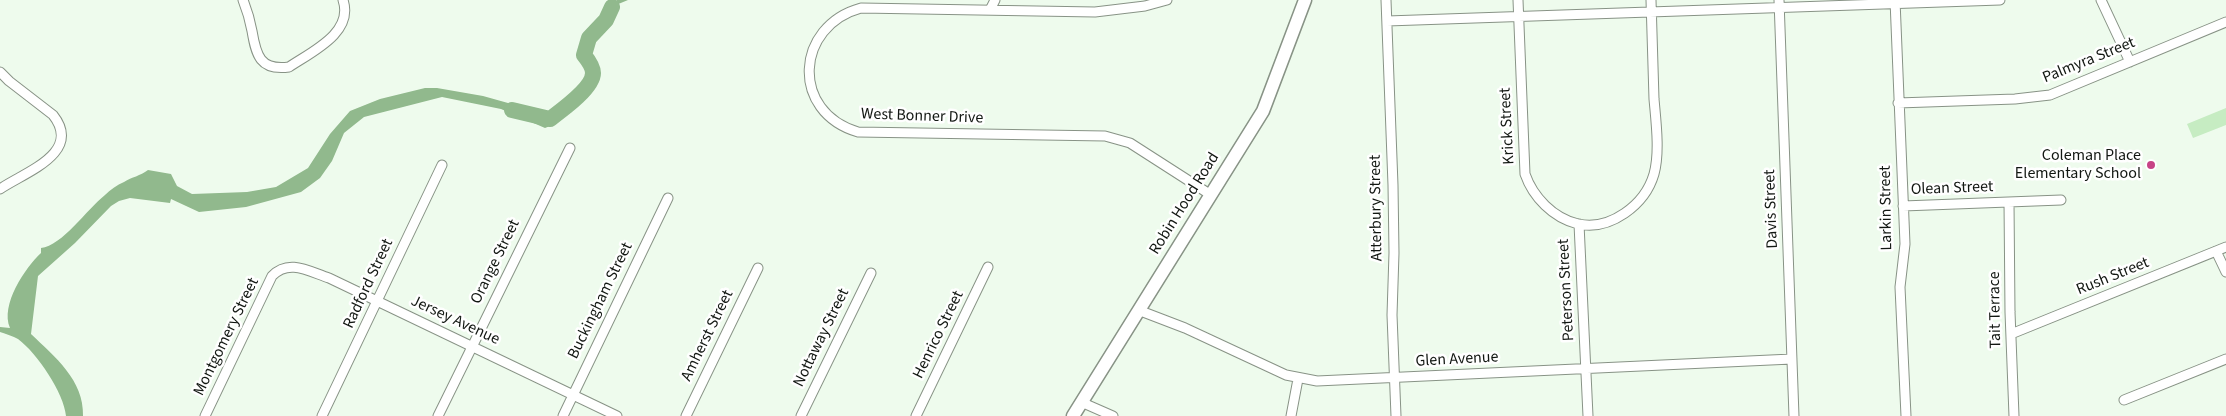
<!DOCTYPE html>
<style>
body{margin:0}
canvas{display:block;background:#eefbed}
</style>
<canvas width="2226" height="416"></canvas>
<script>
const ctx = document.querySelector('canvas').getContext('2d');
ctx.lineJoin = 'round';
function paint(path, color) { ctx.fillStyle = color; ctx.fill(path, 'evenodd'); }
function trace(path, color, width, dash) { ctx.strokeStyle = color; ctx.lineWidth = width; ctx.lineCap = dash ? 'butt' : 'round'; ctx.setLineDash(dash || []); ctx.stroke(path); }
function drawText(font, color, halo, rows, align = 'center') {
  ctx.font = font + ' "Source Sans 3",sans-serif'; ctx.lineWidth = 5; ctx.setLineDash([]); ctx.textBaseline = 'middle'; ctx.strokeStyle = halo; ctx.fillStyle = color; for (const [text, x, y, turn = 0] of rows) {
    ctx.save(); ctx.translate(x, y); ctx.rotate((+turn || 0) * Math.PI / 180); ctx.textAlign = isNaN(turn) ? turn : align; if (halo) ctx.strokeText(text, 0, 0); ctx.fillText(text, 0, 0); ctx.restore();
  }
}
paint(new Path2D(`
 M2226,108V125L2193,138L2187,124Z`), '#c6ecc2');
paint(new Path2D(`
 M617,0H628L616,5L589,45V50L598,67C590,87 566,122 545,128L501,109L442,97L364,117L344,133L332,161L320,178L301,192L246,207L199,212L171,199L170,203L130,198L119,201L111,206L75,243L38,276L31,334C55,357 84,380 83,416H66C64,393 37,353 18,339C13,336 6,334 0,332V327L10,328C0,305 25,268 41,253V248C62,246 87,209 105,195C110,190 117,185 124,182C132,177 140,176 148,170L171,174L177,186L192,194L247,192L276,187L308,168L330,134L350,111L380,99L425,88H437L483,96L508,103L539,117L560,115L592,71L594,72V63L583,51C583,37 606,8 617,0Z`), '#91b98d');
trace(new Path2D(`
 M512,110L550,119C562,110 593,88 593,73C593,67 588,60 584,55L589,38L606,20L612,7`), '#91b98d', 16);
const street = new Path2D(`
 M243,0C247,10 250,20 252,31C256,55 260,71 289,67C311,52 354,33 343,0
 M1167,0L1145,6L1095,12L861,8C795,26 790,112 858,132L1105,136L1130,143L1211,195
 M1386,0L1393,185L1394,253L1392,315L1396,416
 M1518,0L1525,174C1533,197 1553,218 1578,224C1610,231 1645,205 1654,174C1660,152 1656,122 1654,99C1653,66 1652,33 1651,0
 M1779,0L1794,416
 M1895,0L1905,244L1900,287L1906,416
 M2101,0L2130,62
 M990,10L995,0
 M1387,21L2000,0
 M0,72L9,81L53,115C83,153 25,172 0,189
 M1898,103L2015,99L2050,95L2226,22
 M2009,202L2010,312L2014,416
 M1903,206L2061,200
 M1579,224L1588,416
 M2216,251L2226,272
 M1138,310L1185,328L1286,375L1317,381L1792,359
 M2011,334L2226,247
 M2124,400L2226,359
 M1081,402L1113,416
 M205,416L272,276C289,258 310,272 329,278L617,416
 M322,416L442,165
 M438,416L570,148
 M563,416L668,198
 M686,416L758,268
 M801,416L871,273
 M916,416L988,267
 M1291,416L1298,379`);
const secondary = new Path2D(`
 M1073,416L1263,111L1305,0`);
trace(street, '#889386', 11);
trace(secondary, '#889386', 15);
trace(street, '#fff', 9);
trace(secondary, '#fff', 12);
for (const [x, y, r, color] of [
 [2151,165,5,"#c74386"]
]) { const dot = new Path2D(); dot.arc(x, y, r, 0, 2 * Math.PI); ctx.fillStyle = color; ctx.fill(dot); trace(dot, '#fff', 2); }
drawText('16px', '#121712', '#fff', [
 ["Palmyra Street",2089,61,-22],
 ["West Bonner Drive",922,117,2],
 ["Krick Street",1508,126,-93],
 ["Olean Street",1952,189,-2],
 ["Robin Hood Road",1185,204,-58],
 ["Atterbury Street",1377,208,-91],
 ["Larkin Street",1887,208,-91],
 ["Davis Street",1772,209,-92],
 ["Orange Street",496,262,-64],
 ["Rush Street",2113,277,-22],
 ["Radford Street",369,284,-65],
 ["Peterson Street",1567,290,-93],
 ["Buckingham Street",601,301,-64],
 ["Tait Terrace",1996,310,-91],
 ["Jersey Avenue",455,321,25],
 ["Henrico Street",939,335,-64],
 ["Amherst Street",708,336,-64],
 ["Montgomery Street",227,337,-64],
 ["Nottaway Street",822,338,-64],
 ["Glen Avenue",1457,360,-3]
]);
drawText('16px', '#121712', '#fff', [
 ["Coleman Place",2141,156],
 ["Elementary School",2141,174]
], 'right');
</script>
